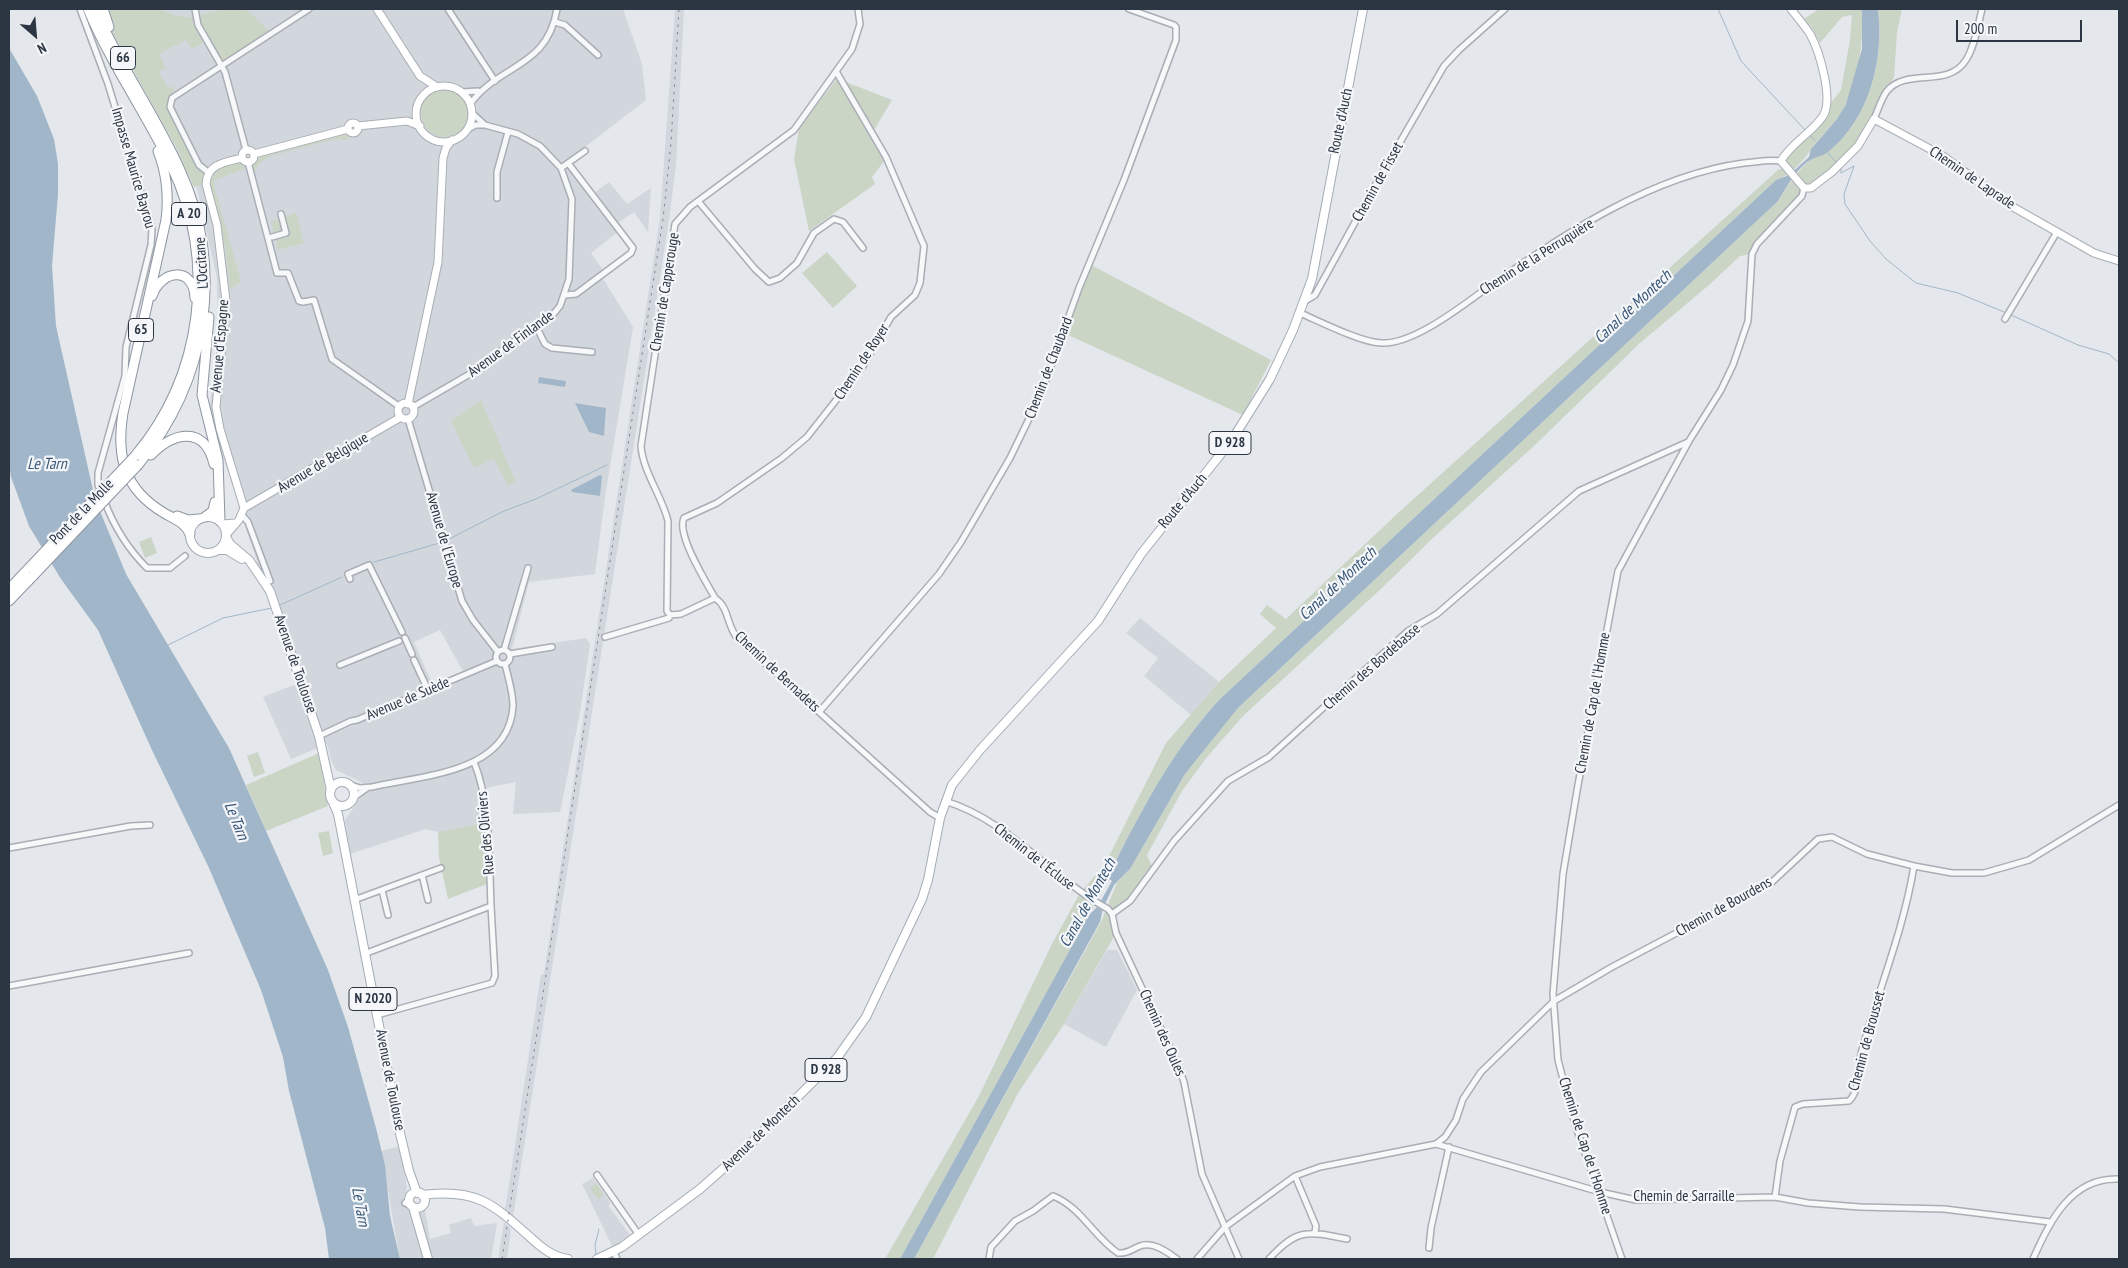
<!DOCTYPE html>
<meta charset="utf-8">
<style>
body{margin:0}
#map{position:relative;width:2128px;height:1268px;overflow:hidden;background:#e4e7eb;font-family:"PT Sans Narrow",sans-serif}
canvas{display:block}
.frame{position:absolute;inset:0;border:10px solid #2c3643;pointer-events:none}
.north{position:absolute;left:10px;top:10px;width:50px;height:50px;-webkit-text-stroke:4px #f4f6f9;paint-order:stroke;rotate:153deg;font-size:14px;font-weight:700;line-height:20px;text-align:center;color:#2c3643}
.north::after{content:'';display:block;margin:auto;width:18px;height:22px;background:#2c3643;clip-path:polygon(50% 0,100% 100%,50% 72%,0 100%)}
.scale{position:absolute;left:1956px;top:20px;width:126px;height:22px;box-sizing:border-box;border:2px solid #2c3643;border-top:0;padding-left:6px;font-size:15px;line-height:18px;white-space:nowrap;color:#2c3643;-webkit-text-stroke:4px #f4f6f9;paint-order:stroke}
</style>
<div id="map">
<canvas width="2128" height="1268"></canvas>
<div class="frame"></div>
<div class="north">N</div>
<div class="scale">200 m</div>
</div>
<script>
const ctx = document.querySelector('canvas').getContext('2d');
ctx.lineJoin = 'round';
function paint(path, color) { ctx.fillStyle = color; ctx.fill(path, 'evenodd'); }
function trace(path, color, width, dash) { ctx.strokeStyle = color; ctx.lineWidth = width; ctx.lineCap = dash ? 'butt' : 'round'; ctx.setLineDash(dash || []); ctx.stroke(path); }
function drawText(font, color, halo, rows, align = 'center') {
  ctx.font = font + ' "PT Sans Narrow",sans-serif'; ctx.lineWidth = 4.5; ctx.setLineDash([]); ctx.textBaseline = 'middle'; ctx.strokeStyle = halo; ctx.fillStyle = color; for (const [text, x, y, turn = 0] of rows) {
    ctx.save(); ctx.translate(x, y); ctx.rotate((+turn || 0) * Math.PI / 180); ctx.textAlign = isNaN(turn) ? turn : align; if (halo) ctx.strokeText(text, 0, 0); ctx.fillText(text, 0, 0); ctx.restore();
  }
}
paint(new Path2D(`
 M117,9H623L642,64L646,100L568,160L594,193L609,182L627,204L651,188L648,232L634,212L615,225L619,231L591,253L606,274L602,277L633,327L605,497L595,574L529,582L512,649L586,638L590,644L579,718L560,812L513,814L516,782L480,789L482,823L438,832L426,829L350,854L345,820L360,798L369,790L367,785L336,770L331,760L327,744L291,759L263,697L296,684L218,440L210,405L218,335L217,278L195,179ZM440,630L464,673L433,686L414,642Z
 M675,9H684L676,165L669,220L513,1217L505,1210L511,1172L541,974H544L660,218Z
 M1140,618L1219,682L1191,715L1144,676L1158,658L1126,633Z
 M1107,950H1117L1137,990L1106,1047L1064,1024Z
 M400,1146L407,1189L403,1200L404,1206L411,1212L425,1209L430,1239L451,1233L449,1225L471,1218L474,1226L497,1223L491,1259H400L381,1151Z
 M593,1178L610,1202L609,1207L630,1235L613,1248L582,1184Z
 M504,1222L511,1229L507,1259H498Z`), '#d2d7dd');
paint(new Path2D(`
 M99,9H158L177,16L191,17L223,9H246L271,33L222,65L207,40L192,49L186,40L159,54L166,68L159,72L168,88L172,86L175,92L169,103L199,165L208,172L206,184L194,187L175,145Z
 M1819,9H1862C1863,47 1859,86 1837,119C1829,129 1819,138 1812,148C1804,160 1790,176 1776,180L1219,700C1187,735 1163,772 1141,813C1129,835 1117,856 1109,879L900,1259H885L979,1096L1052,944L1080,893L1105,864L1166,743L1219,682L1276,628L1260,614L1267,605L1286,619L1397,514L1778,170L1785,167L1781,161L1808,133L1841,90L1850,40L1852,15L1842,17L1820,43L1811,26L1804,19Z
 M1878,9H1902L1897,32L1894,77L1858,146L1832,172L1804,188L1802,196L1757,244L1752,254L1740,256L1709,285L1640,343L1536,444L1434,537L1384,586L1243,716L1207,757L1182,791L1147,855L1153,869L1130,901L1112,914L1116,933L1064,1024L1018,1093L933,1259H914L1101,922L1117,883L1130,869L1185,774L1238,708L1778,201C1788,186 1797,171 1811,159C1816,155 1823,155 1828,151C1871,118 1884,59 1878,9Z
 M841,73L846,82L892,100L871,135L885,160L872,177L875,184L809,231L794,159L799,129Z
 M421 113a24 24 0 1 1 48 0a24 24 0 1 1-48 0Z
 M343,133L349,137L348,140L336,139L270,156L259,164L254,175L252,167L259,157Z
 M237,161L244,165V169L214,181V185L241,281L230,290L225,246L209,181C210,167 226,165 237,161Z
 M296,213L304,243L278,250L271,221Z
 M827,252L857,286L833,308L802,273Z
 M1091,265L1271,360L1243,415L1066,334Z
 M481,400L516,482L508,486L494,459L474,468L451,421Z
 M151,537L157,553L145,558L139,542Z
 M258,752L265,773L254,777L247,756Z
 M319,753L328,806L266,831L246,785Z
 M482,823L485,831L484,847L487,884L448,899L439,858L438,832Z
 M329,831L333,853L323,856L318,833Z
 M597,1184L604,1195L598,1199L590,1188Z`), '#cad5c6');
paint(new Path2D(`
 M1862,9H1878C1884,60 1870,118 1828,152C1823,156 1815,157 1812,159C1797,167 1787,187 1778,201L1238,708L1185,774L1130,869L1114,885L1103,908L1100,922L914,1259H900L1089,915L1098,906L1112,881L1109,879C1117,856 1129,835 1141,813C1163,772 1187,735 1219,700L1776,180L1789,175L1809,157L1811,149L1837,119L1846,104L1862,49Z
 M9,48L37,96L54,139L58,164V194L52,266L56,326L95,499L126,574L229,748L328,970L348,1027L376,1128L385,1165L390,1216L400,1259H329L325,1228L289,1091L283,1057L261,990L209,868L151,748L98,630L61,579L29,526L11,477L9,465Z
 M539,377L566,381L565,387L538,383Z
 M575,403L606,408L604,436L589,432Z
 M600,475L602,476L600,496L572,492L571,490Z`), '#a1b7c9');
trace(new Path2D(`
 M1718,9L1741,61L1805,130
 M1810,135L1815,141
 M1828,153L1836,162
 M1841,169V173L1854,166L1844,194L1845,204L1870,241L1886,259L1916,283L1958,293L2004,312
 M2011,315L2078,345L2109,354L2119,363
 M447,540L504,511L536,499L607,465
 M374,562L443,542
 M278,606L342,577
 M166,646L223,618L272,608
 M596,1254L595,1245L599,1229`), '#a1b7c9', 1);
const street = new Path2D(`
 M80,9L108,84L152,229L151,245L126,347L125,376L98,473V485L101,492
 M195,9L198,25L225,72L246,150
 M448,9L495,81
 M555,22L565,25L598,55
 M461,92L478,91
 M470,104C500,63 547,69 557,9
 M472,113L485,125
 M1874,119C1878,110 1881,99 1887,91C1907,67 1948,89 1966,60C1975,46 1978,25 1982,9
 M248,162L277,273H288L299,301L303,302L314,300L332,359L400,407
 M568,163L585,151
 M561,168L568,163L633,248L631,253L576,294L565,295
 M208,172L199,165L170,107L172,98L309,9
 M497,198V172L508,132
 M698,201L755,269L769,282L780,278L797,263L814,233L834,219L843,222L863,248
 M272,237L286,233L281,214
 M1305,301L1315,295L1376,184L1444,66L1459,50L1505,9
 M1300,313C1321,322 1360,342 1381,343C1413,345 1462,306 1487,288C1562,235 1652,175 1744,163C1757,162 1769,159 1781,161
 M2005,319L2057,232
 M536,326L545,344L552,348L592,352
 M413,407L468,375L527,332L550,318L560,306L569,279L572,199L561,168L540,146L518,134L485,125H476L466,130
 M408,419L462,601L473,620L498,652
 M104,500C114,527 127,548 147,568H170L185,556
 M242,515L248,522L270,581
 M350,579L348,574L369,565L402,632
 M715,598C706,582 676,534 684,518L717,503L782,458L807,437L863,366L891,317L915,295L920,283L924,246L886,157L837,73
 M670,615L667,611L668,521C662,496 643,472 641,446L675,224L690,207L794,130L852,49L860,24L858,9
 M605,637L669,618L670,615L681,614L715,598C730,608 726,626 738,639L930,812L940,818
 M405,638L412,654
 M496 657a7 7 0 1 1 14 0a7 7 0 1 1-14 0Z
 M504,650L528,568
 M510,654L552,647
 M414,660L428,690
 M340,665L399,641
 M820,711L939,574L961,542L1010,458L1041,394L1079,288L1124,180L1176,40V27L1174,25L1129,9
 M319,736L351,721L357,720L497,661
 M348,784L360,788L372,787C422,775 509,774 513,706C513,692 508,677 505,664
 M353,798L367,788
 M945,801C1010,821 1051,878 1108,909L1112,914L1116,933L1178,1065L1184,1082L1202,1174L1239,1259
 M9,848L131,826L150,825
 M422,875L428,900
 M382,890L388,915
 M354,900L441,868
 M1112,914L1130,901L1174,841L1228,781L1269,757L1408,631L1437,614L1579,491L1688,442
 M364,954L491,906C489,861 491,803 474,762
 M9,986L189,953
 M377,1015L492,983L495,976L491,906
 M1436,1144L1445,1137L1456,1120L1463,1099L1481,1072L1554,1001L1612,967L1771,883L1818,839L1832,837L1867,854L1914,866L1952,873H1984L2029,860L2119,805
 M597,1175L639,1235
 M1295,1176L1316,1226L1315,1232
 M1775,1197L1780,1161L1795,1107L1803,1104L1849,1101C1861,1089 1857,1070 1861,1054C1878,990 1903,933 1914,866
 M409,1200L405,1203L410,1205
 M1429,1248L1431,1228L1449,1147
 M614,1252L617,1259
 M989,1259L991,1247L1015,1221L1033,1211L1053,1196C1081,1207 1094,1237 1118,1253C1128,1254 1132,1249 1140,1246C1153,1241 1167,1252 1177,1259
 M1197,1259L1225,1227L1295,1176L1320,1167L1436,1144L1600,1192L1636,1200L1775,1197L1808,1203L1860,1207L1944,1209L2050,1222
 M1269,1259C1297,1228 1308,1231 1347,1239
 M1622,1259L1575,1124L1558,1060L1553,994L1563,874L1578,785L1618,571L1689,441L1721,390L1733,365L1748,321L1752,254L1757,244L1802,196L1804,188
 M2033,1259C2050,1221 2071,1177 2119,1179`);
const secondary = new Path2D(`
 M377,9L420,76L437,87
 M1791,9C1797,17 1804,25 1810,34C1819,50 1834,99 1823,116C1812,133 1791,143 1781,161L1804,188H1811L1832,172L1858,146L1874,119L1943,156L2013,207L2094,253L2119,261
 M416 114a28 28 0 1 1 56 0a28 28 0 1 1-56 0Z
 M348 128a5 5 0 1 1 10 0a5 5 0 1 1-10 0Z
 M358,126L407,121L420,126
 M242 156a6 6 0 1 1 12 0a6 6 0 1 1-12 0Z
 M254,154L348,129
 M398 411a8 8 0 1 1 16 0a8 8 0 1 1-16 0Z
 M408,404L438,262L443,158L446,148L452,140
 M244,508L401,417
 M223,524L235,523
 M226,535L239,520L244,508L220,429L216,407L226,301L217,225L206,184C207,164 225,162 242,158`);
const primary = new Path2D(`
 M190 535a18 18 0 1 1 36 0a18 18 0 1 1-36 0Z
 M226,537L230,544L249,560L270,591L319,736L331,790
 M219,550H227L242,559
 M330 794a12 12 0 1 1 24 0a12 12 0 1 1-24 0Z
 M332,800L338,814L399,1129L409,1171L417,1193
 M409 1200a8 8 0 1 1 16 0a8 8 0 1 1-16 0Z
 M422,1195C476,1188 492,1203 531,1238C542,1248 553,1257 568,1259
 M413,1207L428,1259
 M597,1259L622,1247L700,1189L742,1152L837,1058L866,1017L922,899L928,880L940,818L952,785L980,750L1098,621L1141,554L1232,440L1270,379L1293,330L1312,279L1363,9`);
const highway = new Path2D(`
 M88,9C111,64 146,113 172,167C217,262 203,375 135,456
 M95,9C119,65 155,114 180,170C226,270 207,381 138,465
 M103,9L109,27
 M158,151C167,174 169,196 166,220L123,413C116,457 124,489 164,513C174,519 185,522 190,534
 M152,296C161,269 194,266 195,298
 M209,317L202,395L218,460L220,521
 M151,455C173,432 205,425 214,464
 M177,516L188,520L199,519
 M205,517L213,511L215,502
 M9,589L29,568
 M9,601L33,576`);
trace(street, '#a9aeb5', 8);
trace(secondary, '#a9aeb5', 9);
trace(primary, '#a4acb7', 10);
trace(highway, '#8c95a1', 11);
trace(street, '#f7f8fa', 5);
trace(secondary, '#fff', 7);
trace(primary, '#fff', 8);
trace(highway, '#fff', 9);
trace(new Path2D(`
 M502,1259L663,219L671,143L679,9`), '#7e8894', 1, [2.5, 5]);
const highwayBridge = new Path2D(`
 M29,568L135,456
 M33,576L138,465`);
trace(highwayBridge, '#8c95a1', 11, []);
trace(highwayBridge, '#fff', 9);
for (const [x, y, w] of [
 [123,58,25],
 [189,214,35],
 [141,330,25],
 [1230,443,42],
 [373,999,48],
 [826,1070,42]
]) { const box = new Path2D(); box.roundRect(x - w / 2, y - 11.5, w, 23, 4); ctx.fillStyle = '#f4f6f9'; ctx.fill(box); trace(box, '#2c3643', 1); }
drawText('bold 14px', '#2c3643', null, [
 ["66",123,58],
 ["A 20",189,214],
 ["65",141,330],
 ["D 928",1230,443],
 ["N 2020",373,999],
 ["D 928",826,1070]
]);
drawText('15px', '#2c3643', '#f4f6f9', [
 ["Route d'Auch",1341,121,-78],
 ["Impasse Maurice Bayrou",133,168,74],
 ["Chemin de Laprade",1972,178,34],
 ["Chemin de Fisset",1378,182,-61],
 ["Chemin de la Perruquière",1537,257,-32],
 ["L'Occitane",202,263,-94],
 ["Chemin de Capperouge",665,292,-81],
 ["Avenue de Finlande",511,344,-36],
 ["Avenue d'Espagne",220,346,-85],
 ["Chemin de Royer",862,362,-57],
 ["Chemin de Chaubard",1049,368,-69],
 ["Avenue de Belgique",323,463,-31],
 ["Route d'Auch",1183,501,-50],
 ["Pont de la Molle",82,512,-46],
 ["Avenue de l'Europe",444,540,74],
 ["Avenue de Toulouse",295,664,71],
 ["Chemin des Bordebasse",1372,667,-41],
 ["Chemin de Bernadets",777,672,43],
 ["Avenue de Suède",408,699,-23],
 ["Chemin de Cap de l'Homme",1593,703,-80],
 ["Rue des Oliviers",486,833,-95],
 ["Chemin de l'Écluse",1034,857,38],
 ["Chemin de Bourdens",1724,907,-29],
 ["Chemin des Oules",1162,1033,66],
 ["Chemin de Brousset",1867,1041,-75],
 ["Avenue de Toulouse",390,1080,79],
 ["Avenue de Montech",761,1133,-44],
 ["Chemin de Cap de l'Homme",1585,1146,72],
 ["Chemin de Sarraille",1684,1197]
]);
drawText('italic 16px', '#385676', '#f4f6f9', [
 ["Canal de Montech",1633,307,-43],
 ["Le Tarn",47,464],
 ["Canal de Montech",1338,584,-43],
 ["Le Tarn",236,821,68],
 ["Canal de Montech",1088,903,-61],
 ["Le Tarn",360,1207,80]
]);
</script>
